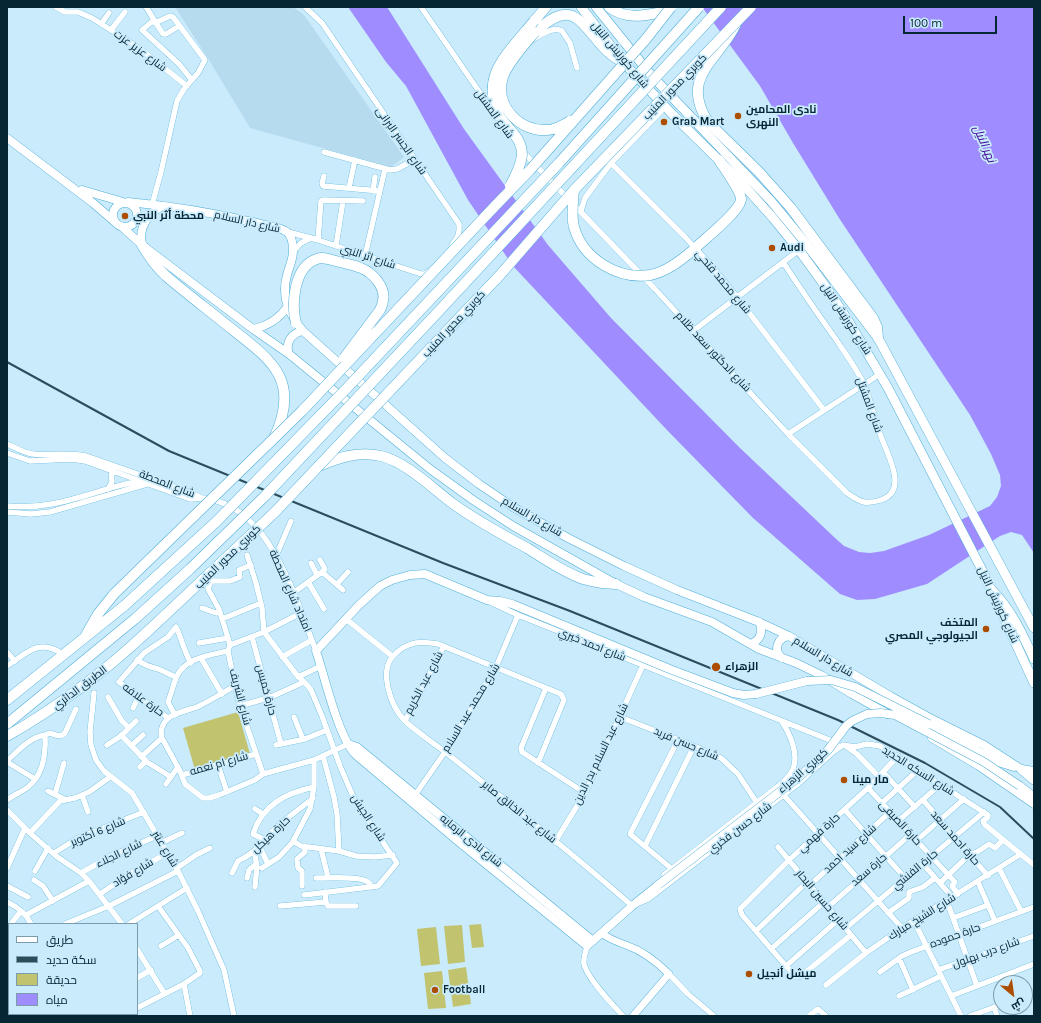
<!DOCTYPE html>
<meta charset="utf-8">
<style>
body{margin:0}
#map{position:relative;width:1041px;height:1023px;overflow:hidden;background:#c9ebfc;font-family:Karla,Cairo,sans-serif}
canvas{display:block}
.frame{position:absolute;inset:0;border:8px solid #072633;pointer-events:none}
.legend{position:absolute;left:8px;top:923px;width:130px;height:92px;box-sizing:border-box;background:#c9ebfc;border:1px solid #7b9cac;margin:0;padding:5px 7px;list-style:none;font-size:12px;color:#072633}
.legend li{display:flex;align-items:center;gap:8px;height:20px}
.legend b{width:20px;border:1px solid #7b9cac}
.north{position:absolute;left:993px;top:975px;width:40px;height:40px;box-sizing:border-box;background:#c9ebfc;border:1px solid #7b9cac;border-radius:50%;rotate:151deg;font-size:11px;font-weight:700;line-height:16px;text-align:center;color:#072633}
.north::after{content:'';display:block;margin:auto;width:14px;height:18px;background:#ac4d00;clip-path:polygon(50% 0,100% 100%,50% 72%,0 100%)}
.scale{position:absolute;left:903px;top:16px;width:94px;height:18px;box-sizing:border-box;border:2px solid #072633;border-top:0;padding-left:5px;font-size:12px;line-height:14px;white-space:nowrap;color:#072633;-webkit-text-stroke:3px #c9ebfc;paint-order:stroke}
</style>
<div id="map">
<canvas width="1041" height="1023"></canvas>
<div class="frame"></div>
<ul class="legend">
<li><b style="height:5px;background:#fff"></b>طريق</li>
<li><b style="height:5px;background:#2c4c5a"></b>سكة حديد</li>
<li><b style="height:11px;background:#c2c36f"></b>حديقة</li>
<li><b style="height:11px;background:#9f8dff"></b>مياه</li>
</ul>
<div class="north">ش</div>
<div class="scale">100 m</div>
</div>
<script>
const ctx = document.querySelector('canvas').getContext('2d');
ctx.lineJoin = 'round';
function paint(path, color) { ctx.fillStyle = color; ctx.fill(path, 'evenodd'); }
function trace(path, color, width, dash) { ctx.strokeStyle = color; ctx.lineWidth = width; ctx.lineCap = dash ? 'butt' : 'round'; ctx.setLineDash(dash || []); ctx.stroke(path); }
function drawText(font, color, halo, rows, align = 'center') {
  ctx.font = font + ' Karla,Cairo,sans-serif'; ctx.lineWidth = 3.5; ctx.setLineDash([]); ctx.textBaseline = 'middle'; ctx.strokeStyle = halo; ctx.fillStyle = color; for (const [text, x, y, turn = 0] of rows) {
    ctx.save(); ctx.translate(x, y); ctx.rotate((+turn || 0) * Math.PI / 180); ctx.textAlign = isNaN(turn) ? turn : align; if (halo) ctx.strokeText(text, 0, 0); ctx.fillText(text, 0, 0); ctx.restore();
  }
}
paint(new Path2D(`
 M175,7H293L304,15L404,157L391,167L250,128L209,60Z`), '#b7dbee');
paint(new Path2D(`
 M238,712L250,754L195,770L183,728Z
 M481,924L484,947L472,948L469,925Z
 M462,925L465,962L448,964L444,926Z
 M436,927L440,964L421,966L417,929Z
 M466,967L471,1004L453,1007L448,970Z
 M442,971L446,1008L428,1009L424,973Z`), '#c2c36f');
paint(new Path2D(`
 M348,7H387L464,129L548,245L611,318L740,448L834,537L844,546L859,552L870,553L884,551L929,535L990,506L997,497L1001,486L1000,475L991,454L970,415L839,218L793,143L760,86L702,7H1034V553L1022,535L1011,532L1000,536L927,584L875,599L857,600L840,594L753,518L666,429L513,266L468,200L406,86L386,62Z`), '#9f8dff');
const minor = new Path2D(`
 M56,7L65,12H78L92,18L139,48L187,86
 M146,7C152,16 157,25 163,34H166L179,26
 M305,7L322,23L459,224C460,233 458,238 452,245
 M421,7L496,116
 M154,20L142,30L179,64L192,80
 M101,24L109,13
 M111,30L125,12
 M532,40C540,35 553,26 562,31L570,43L577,68
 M324,152L390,170L397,169L414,160
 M523,152L655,289L788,434L847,493C860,502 865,505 881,500C908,491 889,458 882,439C875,421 871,402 864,384C856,368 845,353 835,338C817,313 800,288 783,262
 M611,163L685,237L710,264L737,297L824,410
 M324,176L322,183L323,186L380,191
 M349,188L355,160
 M373,191L375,177
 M152,205L161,172L177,101L184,89L198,73L205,60L173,17L170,16L155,23
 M581,211L585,198L611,163L665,107
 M288,232L318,240L421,274H425L429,271
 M318,240L321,201L323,200L363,201
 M336,246L343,201
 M293,252L301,243L311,238
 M365,256L385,169
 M693,331L799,250
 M788,434L880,374
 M7,444C16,448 24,453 33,454C51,456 68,452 86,456L192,493L201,498
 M7,453L30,461L72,459L85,461L190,499C194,499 198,498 202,498C207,498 213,499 217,501C273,517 297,602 316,651
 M108,489L112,482L111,470
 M7,506C56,511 93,490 139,481
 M7,512L31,514L50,512L147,484
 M247,555L256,583L262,608L264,632L296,674L308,686L311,690L322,716L340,766L355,801L397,863L378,886L304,895
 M276,556L291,521
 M320,560L325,569L322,572
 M311,563L317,575
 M251,565L239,570L240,577L230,581H211L208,589L219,609L228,638L230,645L228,651L235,686L240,706L263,774
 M308,582L324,609
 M337,584L348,572
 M293,593L322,572L343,590
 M490,602L518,615L837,743
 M202,608L216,613L220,612
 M222,619L261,603
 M346,619L392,656
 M176,627C182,639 184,652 191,663
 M252,637L281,744
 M199,643L228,638
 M230,645L264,632L301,613
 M7,652L15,661
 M282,657L312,640
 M201,658L222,694
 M137,660C144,665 150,667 158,669C164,671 170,675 176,677
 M7,666C28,652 39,638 63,654
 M298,677L321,666
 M235,686C222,693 210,701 197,707C188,710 178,712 170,717C164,721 159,730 162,738L180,771L185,784L203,798H209L219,795L255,780L263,774L314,760L348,744
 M546,688L521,748L522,752L585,793
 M94,693L90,732L91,745L96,760L104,771L132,793L178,871L198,911L224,970L234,1016
 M108,697L122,721L129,728
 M240,706L271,697L304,682
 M133,708L139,696
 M175,715L168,702C171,694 173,686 176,678C184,658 210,655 228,651
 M294,717L303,739
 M620,717L694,746L721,758L738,774L757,803
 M168,718L119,682L144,653L168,637L176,627
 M405,721L444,646
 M121,735L147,762L171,777
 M107,745L121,736L136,721
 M276,745L305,739L327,730
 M131,746L143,735
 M847,747L857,754L879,777
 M323,756L334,797L337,814L339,851
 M141,757L162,738
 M7,761C18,751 30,737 45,735
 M7,762L35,779
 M538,763L564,700L561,694L438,644C420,641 408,641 394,655C378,671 391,707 405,721C411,727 419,732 426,738C439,747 452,757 464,767C521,813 578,858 632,906L648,899L799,783L833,752L843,745L855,747L867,744L880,746L988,815V817L983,821L984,824L1034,865
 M218,765L227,792
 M140,767L146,761
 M883,772L915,807
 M182,775L256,754
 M166,784L178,767
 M868,788L955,882L952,886L958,894
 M48,791L66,800
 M781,792L902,928
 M55,794L64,763
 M82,795L88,812
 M415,795L445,752L496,667L518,615
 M7,800C13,795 22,792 28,787C43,775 46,753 45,735L50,733C56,735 60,738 65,733L76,709
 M923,800L988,876
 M882,803L918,770
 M255,809L263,814
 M7,810L30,833L56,856L81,873L89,881L122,924
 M845,810L905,878
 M898,821L941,784
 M30,833L60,801L75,798L89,792L110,777
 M265,840L253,834C262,805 286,793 314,787
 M917,840L964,799
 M293,841L301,846L339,851L356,856L374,857L393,855
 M555,842L585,793L643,665
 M161,843L182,833
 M645,846L694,746
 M260,847L268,864
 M778,847L866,953
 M321,849L328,877
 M254,851L257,866L255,887
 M54,853L78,838L144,812
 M923,864L953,898
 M7,868L25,828
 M177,868L196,855L210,848
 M262,868L279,857L292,843L310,809L314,787V760
 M999,868L1021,911
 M672,869L630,834L678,740
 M35,871L48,848
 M81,873L111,856L157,836
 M232,873L238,861C256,853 263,841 276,828C288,817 301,808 313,798
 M664,875L777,787C783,782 790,777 793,769C799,754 790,734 782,722
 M247,878L249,870L256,864
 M316,878C325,878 362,876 368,882C369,883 371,886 371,887
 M34,880L43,886L53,901
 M978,882L995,921
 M940,883L969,855L977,852L989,844L995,848L1003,840
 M810,885L890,812
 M7,886L28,897
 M302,886V871L298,868L297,859L305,852V846
 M325,892L326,902L328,906H356
 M100,894L125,877L167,853
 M947,901L977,986
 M7,902C18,907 26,913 31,924
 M280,906L326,902
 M828,907L911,834
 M888,913L909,898V892L923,887L935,878
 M26,915L89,881
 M953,918L988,905
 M914,921L961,1016
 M11,924L21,911
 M65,924L109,906L178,871
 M129,924L187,888
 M846,928L984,812
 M756,931L807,882
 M851,935L801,976L797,977L786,966L742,915L740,909L789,860L868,788L898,756
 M7,943H9
 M161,946L179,935
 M587,946C586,952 583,957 584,964C587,978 612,1004 623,1016
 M137,949L164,993
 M771,949L824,902
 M899,958L913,990
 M786,966L838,920
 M938,970L1034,936
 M880,972L902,956L911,952L1034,907
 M669,974L688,994L714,1016
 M137,978L151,970
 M184,984L190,1016
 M826,985L866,953L902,928L1021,854
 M7,995L9,994
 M899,996L941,976
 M951,996L1034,964
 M1025,996L1034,993
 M994,1007L997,1016
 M137,1008L184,984L200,973V971L188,948L158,906
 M79,1014L80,1016
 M19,1016L24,1014
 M122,1016L126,1014
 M809,1016L818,1009L826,1016
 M970,1016L1001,1005`);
const tertiary = new Path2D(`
 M601,933C611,940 615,941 626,945C643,951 656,961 669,974L633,1016`);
const secondary = new Path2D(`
 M7,138L93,203L115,222
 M82,190L123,202
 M128,202C171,206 215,213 257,223C266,226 279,226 287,232C292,236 293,245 293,251C293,260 289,267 287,275C281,296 289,315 303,331L445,458L479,484L513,507L568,538L624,566L677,590L759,622L789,636L890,696L928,717L984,745L1021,769L1034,771
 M113 215a12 12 0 1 1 24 0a12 12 0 1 1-24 0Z
 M121,226L142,245L253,329L289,354L430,469L473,500L513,526L616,584L644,597L712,622L759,649L796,663L821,675L852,694L888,714
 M142,245C138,228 148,213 163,206
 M253,329C268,326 279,319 288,306
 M289,354C285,343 291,333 303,331
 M512,604L500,601L487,600L425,574L410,575L392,580L380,586L359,605L316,651C325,677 338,737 356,755L459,842L587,946L632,906L658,885
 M751,644C760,640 764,632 759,622
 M782,658C773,650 777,638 789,636
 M929,724L998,762L1014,767
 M932,738L979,766L1034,804
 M348,744L357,747L593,941
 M1020,786L1034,797`);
const primary = new Path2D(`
 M991,589C1011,609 1022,633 1034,659`);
const trunk = new Path2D(`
 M581,7L624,63L673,115L739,180L773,218L799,250L828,290L849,322L888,388L982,570L1034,683
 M596,7L651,75L771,201L804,241L878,338L1034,628
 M1021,769L1034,780`);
const motorway = new Path2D(`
 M609,7C627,21 647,15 668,11
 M534,21L546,7
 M736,24C719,61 679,76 708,122L759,172L791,208L873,318L877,327L878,338
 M535,32C571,0 577,17 602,46C608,53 615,58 624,63
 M142,245C149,257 156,267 166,276C186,293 207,309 228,326C270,359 302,379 274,438
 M692,251C702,241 741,211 741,199C741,191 724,168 719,160
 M319,466C340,457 359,451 381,456C406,462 431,487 452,503C475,520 501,534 527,548C545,559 563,572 583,579C594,582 604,584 616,584
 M86,635L98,614L114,594
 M7,700L124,606
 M7,724L136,618
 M7,736C58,707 104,672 147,632`);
trace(minor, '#4faed7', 6);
trace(tertiary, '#4faed7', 8);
trace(secondary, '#4faed7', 9);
trace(primary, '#4faed7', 10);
trace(trunk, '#4faed7', 10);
trace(motorway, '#4faed7', 11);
trace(minor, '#fff', 5.5);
trace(tertiary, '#fff', 7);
trace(secondary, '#fff', 8);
trace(primary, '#fff', 9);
trace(trunk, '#fff', 9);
trace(motorway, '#fff', 10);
trace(new Path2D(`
 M7,362L169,451L443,563L570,611L838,720L925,763L1000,807L1034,839`), '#2c4c5a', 2);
const secondaryBridge = new Path2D(`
 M512,604L672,670L733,693L744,695L756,694L807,681L831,680L855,687L929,724
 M658,885L799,777L828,750L846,726L852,721L867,714L881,713L895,715L984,762L1020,786`);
const motorwayBridge = new Path2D(`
 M535,32C525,44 508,62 503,77C494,106 520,132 547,130C556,130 563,125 570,121
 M510,186C515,177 521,166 522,155C522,139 512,133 503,121C493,109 490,91 495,75C501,57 522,36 534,21
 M574,190C573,202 571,216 574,227C583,259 618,280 650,275C666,272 680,261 692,251
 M296,323C291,304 294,266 317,259C324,256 333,261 340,262C347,264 355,265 361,268C373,273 386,287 383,301C383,304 381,307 380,310L344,358
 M114,594L302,411L495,206L530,170L646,39L671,7
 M124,606L217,521L347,388L559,163L699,7
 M136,618L190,569L265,496L438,312L721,7
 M147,632L275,512L500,275L574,190L751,7`);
trace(secondaryBridge, '#4faed7', 9, []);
trace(motorwayBridge, '#4faed7', 11, []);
trace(secondaryBridge, '#fff', 8);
trace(motorwayBridge, '#fff', 10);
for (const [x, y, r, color] of [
 [738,116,4,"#ac4d00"],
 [664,122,4,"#ac4d00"],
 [125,216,4,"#ac4d00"],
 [772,248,4,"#ac4d00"],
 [986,629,4,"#ac4d00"],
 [716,667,5,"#ac4d00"],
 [844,780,4,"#ac4d00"],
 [749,974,4,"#ac4d00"],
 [435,990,4,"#ac4d00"]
]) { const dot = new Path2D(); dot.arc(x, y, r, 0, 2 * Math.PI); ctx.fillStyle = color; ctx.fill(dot); trace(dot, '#c9ebfc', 1.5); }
drawText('11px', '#072633', '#c9ebfc', [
 ["شارع عزيز عزت",140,51,36],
 ["شارع كورنيش النيل",620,55,50],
 ["كوبري محور المنيب",675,87,-46],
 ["شارع المشتل",494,114,54],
 ["شارع الجسر البرانى",401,141,55],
 ["شارع دار السلام",247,222,13],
 ["شارع اثر النبي",368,257,18],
 ["شارع محمد فتحي",723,282,50],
 ["شارع كورنيش النيل",846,319,57],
 ["كوبري محور المنيب",454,324,-47],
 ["شارع الدكتور سعد ظلام",713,352,47],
 ["شارع المشتل",869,405,70],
 ["شارع المحطة",167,484,21],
 ["شارع دار السلام",532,517,30],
 ["كوبري محور المنيب",228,557,-44],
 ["امتداد شارع المحطة",290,591,66],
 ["شارع كورنيش النيل",998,605,65],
 ["شارع احمد خيري",592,645,22],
 ["شارع دار السلام",823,657,31],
 ["شارع عبد الكريم",424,683,-62],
 ["الطريق الدائري",80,688,-37],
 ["حارة خميس",266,690,75],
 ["شارع الشريف",240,697,75],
 ["حارة علافه",143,700,36],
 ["شارع محمد عبد السلام",471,708,-59],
 ["شارع حسن فريد",686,744,23],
 ["شارع عبد السلام بدر الدين",601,754,-64],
 ["شارع ام نعمه",219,764,-16],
 ["كوبري الزهراء",803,771,-41],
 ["شارع السكه الحديد",918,771,32],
 ["شارع عبد الخالق صابر",519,812,39],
 ["شارع الجيش",368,818,57],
 ["حارة الصيفى",900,823,47],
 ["شارع حسن فخري",740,828,-37],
 ["شارع 6 أكتوبر",98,832,-23],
 ["حارة فهمي",819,833,-42],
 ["حارة هيكل",271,835,-43],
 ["حارة احمد سعد",955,838,49],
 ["شارع نادى الرمايه",471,841,39],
 ["شارع عنتر",165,849,59],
 ["شارع سيد احمد",850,849,-42],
 ["شارع الجلاء",119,854,-26],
 ["حارة سعد",869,870,-41],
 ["حارة الفنشي",915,870,-40],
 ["شارع فؤاد",133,873,-31],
 ["شارع حسين البحار",822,900,50],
 ["شارع الشيخ مبارك",922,917,-32],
 ["حارة حموده",955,936,-20],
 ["شارع درب بهلول",986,953,-20]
]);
drawText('bold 11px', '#072633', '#c9ebfc', [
 ["نادى المحامين",746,110],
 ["النهرى",746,123],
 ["Grab Mart",672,122],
 ["محطة أثر النبي",133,216],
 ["Audi",780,248],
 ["المتخف",978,623,"right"],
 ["الجيولوجي المصري",978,636,"right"],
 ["الزهراء",725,667],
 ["مار مينا",852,780],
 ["ميشل أنجيل",757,974],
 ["Football",443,990]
], 'left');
drawText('italic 12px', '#3f0594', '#c9ebfc', [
 ["نهر النيل",984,144,66]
]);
</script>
